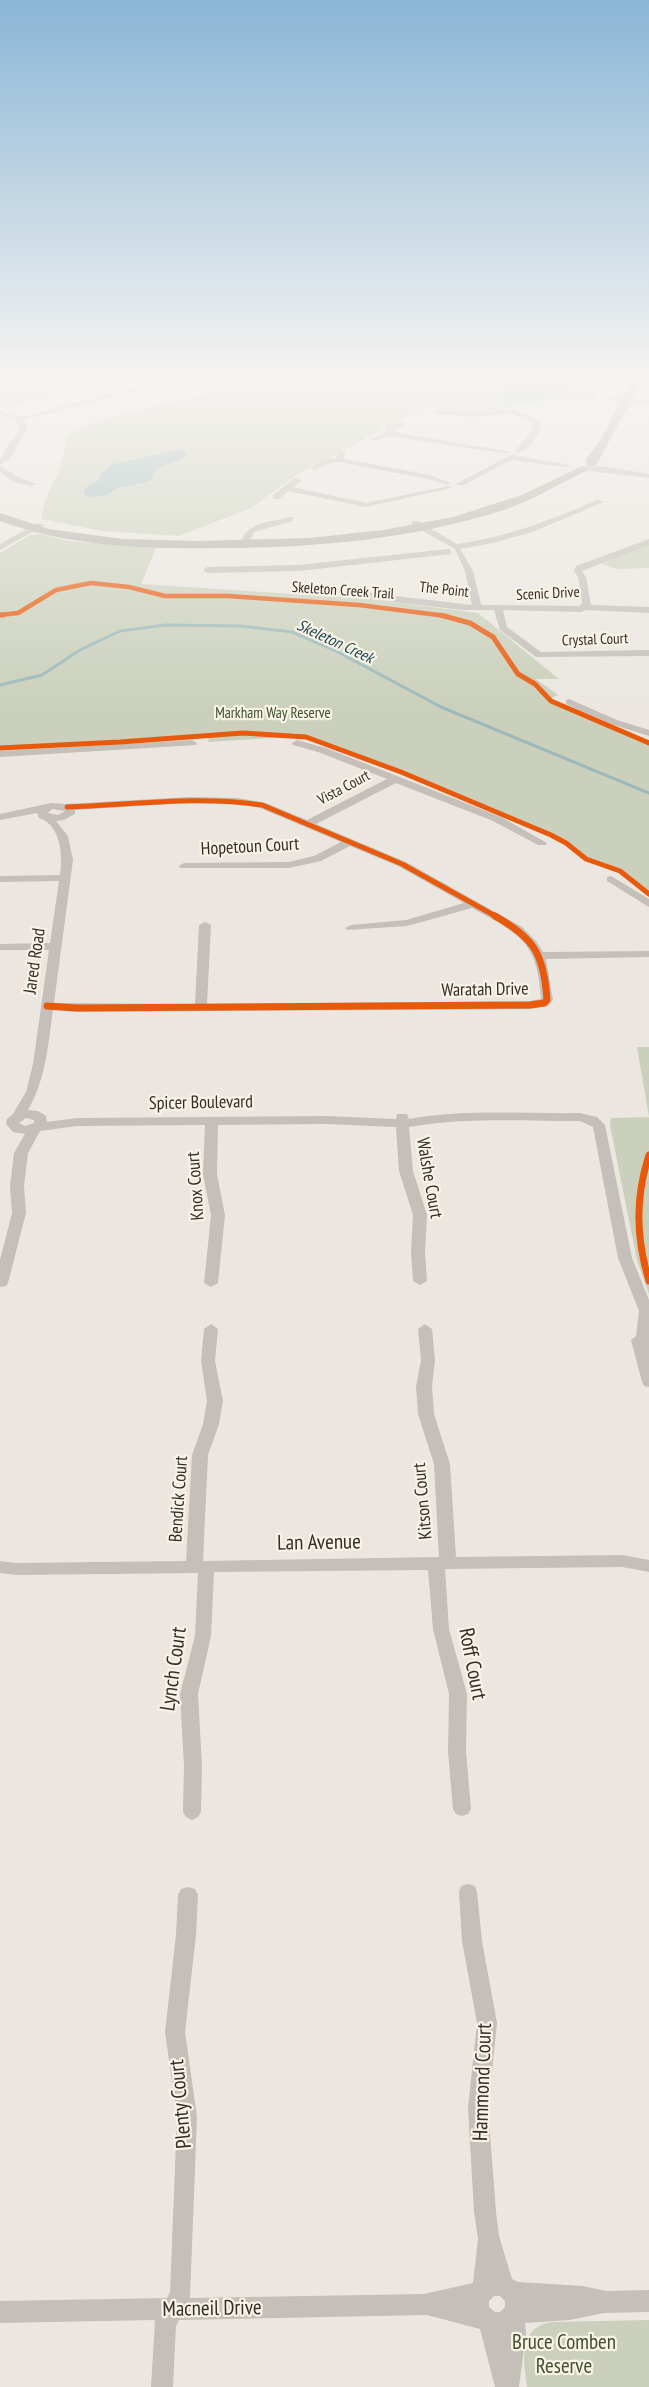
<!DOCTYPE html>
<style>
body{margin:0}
canvas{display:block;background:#ebe7e0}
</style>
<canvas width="649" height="2387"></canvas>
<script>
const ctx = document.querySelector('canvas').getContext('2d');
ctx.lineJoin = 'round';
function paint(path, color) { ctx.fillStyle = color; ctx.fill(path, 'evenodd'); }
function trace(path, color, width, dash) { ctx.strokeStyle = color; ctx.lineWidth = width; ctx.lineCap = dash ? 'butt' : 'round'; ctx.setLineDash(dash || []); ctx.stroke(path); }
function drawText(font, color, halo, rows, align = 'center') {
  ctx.font = font + ' "PT Sans Narrow",sans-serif'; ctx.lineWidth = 4.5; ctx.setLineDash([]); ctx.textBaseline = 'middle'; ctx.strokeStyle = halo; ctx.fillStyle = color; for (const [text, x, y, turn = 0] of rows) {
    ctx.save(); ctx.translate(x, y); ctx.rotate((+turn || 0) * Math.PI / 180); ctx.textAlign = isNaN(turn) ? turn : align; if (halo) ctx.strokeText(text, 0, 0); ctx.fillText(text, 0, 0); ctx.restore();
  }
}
paint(new Path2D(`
 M33,377H131L9,406L0,405V385Z
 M276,377H511L503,380L513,402L545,397L585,377H607L593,402L555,400L478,413L423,408L297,475L251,508L179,536L102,531L41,519L45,500L59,470L69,434L104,419Z
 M40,534L68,541L156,548L141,584L371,599L478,613L559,679H536L558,695L552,698L553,703L558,706L580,710L619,729L649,741V894L618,870L590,861L566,843L400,773L316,743L313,738L293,733L287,737L209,742L207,734L147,741L0,748V553L30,535Z
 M649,544V568L616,569L602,564Z
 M637,1047H649V1294L637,1260L610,1125L611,1118L649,1117Z
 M649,2320V2387H527C524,2360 517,2328 552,2322Z`), '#cad0bb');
paint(new Path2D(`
 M511,377H585C565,394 525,409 500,400L501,384Z
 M180,449L188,453C179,468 156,458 151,481L116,488L107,495L88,497L84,493V489L100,478L102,472L107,470L110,465Z`), '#9db8bb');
trace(new Path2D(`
 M0,685L42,675L80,650L120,631L166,625L241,626L292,632L334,650L441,707L649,793`), '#9db8bb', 3);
paint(new Path2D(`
 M15,377H27L0,385V381Z
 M139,377H147L159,385L23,420L28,428L9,460L0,464V459L20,428L16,420L0,415V410L13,416H26L149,384Z
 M612,397L649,400V404L609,401L608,399Z
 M512,409L538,420L541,429L529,447L519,453L515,451L533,429L532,423L511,413L477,417L437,414L433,412L437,410L477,413Z
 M403,422H406V426L394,429L393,432L511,452L507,454L389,436L373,441L369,439L385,433L387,426Z
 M339,452H345L344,459L430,475L451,483L447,485L428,479L339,462L328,464L315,470L311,468L323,460L336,458Z
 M513,454L517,456L570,465L566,467L511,460L462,486L455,484Z
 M0,466L20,478L36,484L32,486L14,482L0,472Z
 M585,466L608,467L649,474V478L582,470L581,468Z
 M295,478L302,480L293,487L366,503L448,486L452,488L366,507L288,491L279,499H273V495Z
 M597,500L604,502L532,532L493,543L460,549L473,571L481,604L483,605L579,606L582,603L578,577L574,571L576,566L649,539V545L582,571L586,577L591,605L649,607V613L586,610L581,612L503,610L507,627L541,652L649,650V656L536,657L500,630L494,610H462L370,599L366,596L370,593L472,605L465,571L455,549L412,525V521H418L457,544C506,537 552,520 597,500Z
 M290,517H293V521L254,532L249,543L242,541C245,523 274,521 290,517Z
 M38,523L45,525L0,550V544Z
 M448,549L451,550V554L299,571L207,573L203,570L207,567L299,565Z
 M569,699L617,720L649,730V736L611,724L566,704V700Z
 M192,740L197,743L196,745L0,757V751Z
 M297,740L326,748L501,817L547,843L546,845H538L493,821L396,783L316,824L406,862L522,927L536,941L543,952L649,951V957L546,959L553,1000L548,1006L530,1009L77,1012L53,1010C48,1045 46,1079 28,1110L38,1111L46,1116L47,1122L77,1118L326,1116L396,1119L397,1114H407L409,1119C464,1109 524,1114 580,1113L597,1117L605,1125L632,1258L649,1300V1387L644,1386L642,1382L631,1340L636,1336L639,1311L618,1258L593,1127L580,1121C524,1121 464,1117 409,1127L413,1171L427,1215L425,1252L427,1281L420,1285L413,1281L411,1252L413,1215L399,1171L396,1127L326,1124L218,1125L217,1174L225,1215L218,1283L211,1287L204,1283L211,1215L203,1174L205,1125L77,1126L40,1131L28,1153L24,1186L26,1213L8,1283L6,1286L0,1287V1260L12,1213L10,1186L14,1153L25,1134L13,1132L6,1124L7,1119L13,1114L26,1092L33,1064L49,950H0V944L50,943L59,881L0,882V876L60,875C63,856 61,825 39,818L37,813L0,820V814L51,803L65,804L189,797L238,798L266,803L307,820L387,779L318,752L293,745L292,743ZM189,803L238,804L260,808L341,842L314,856L289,862L184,863L179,866L180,868H289L321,861L350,846L398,866L464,903L406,920L351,925L345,928L347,930L407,926L472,908C519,934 538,941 541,999L530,1001L207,1004L211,925L205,922L199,925L195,1004L54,1003L73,860L68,836L56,821L64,820L75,814V810ZM52,809L65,811L58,815L48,813ZM26,1118L34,1120V1123L25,1126L19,1123Z
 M611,876L649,899V907L607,881V877Z
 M211,1324L218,1329L215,1361L223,1401L219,1424L208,1455L203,1561L439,1557L434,1464L418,1414L416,1387L421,1360L418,1329L425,1324L432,1329L435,1360L432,1387L434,1414L450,1464L456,1557L622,1555L649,1560V1572L622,1567L445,1569L449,1629L467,1694L466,1752L471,1809L468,1814L462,1816L456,1814L453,1809L448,1752L449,1694L433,1629L428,1570L214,1572L211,1636L198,1694L202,1766L201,1812L198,1817L192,1820L186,1817L183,1812L184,1766L180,1694L195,1636L198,1573L16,1575L0,1573V1561L16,1563L186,1561L192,1455L203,1424L207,1401L201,1361L204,1329Z
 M468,1884L475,1886L477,1892L482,1941L497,2023L488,2108L496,2212L499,2236L512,2279L518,2282L583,2286L606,2291L649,2290V2312L604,2313L570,2320L525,2323L526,2334L519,2387H495L480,2329L427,2315L179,2320L176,2326L173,2387H151L155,2320L0,2323V2301L167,2298L170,2292L177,2117L165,2032L176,1935L178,1895L181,1889L188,1887L195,1889L198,1895L196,1935L185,2032L197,2117L190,2298L424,2294L473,2283L478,2239L474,2212L468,2108L477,2023L462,1941L459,1892L461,1886ZM494,2296H500L505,2301V2307L500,2312H495L489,2307V2301Z`), '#c4bfb9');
paint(new Path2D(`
 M633,377H643L597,464L595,466H587L586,459L601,439Z
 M582,466L586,467V471C558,484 533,500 504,510C412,539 316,548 220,548C146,549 71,547 0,521V513L49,529L123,539L198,541L309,538L383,530L453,517L522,495Z`), '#b5afa9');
trace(new Path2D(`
 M0,615L18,613L56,590L91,583L129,587L165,596H228L359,605L446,616`), '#e8590c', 4.5);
trace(new Path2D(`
 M0,615H3
 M440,615L470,623L493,637L518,674L535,684L551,701L649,743
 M0,748L120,742L243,733L306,737L401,772L551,835L566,843L586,859L620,871L649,894
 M67,807C132,805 197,795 262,805L402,864L497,917`), '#e8590c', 5);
trace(new Path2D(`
 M47,1006L77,1008L530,1005L544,1003L547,1000C544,954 534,938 495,916
 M649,1155C635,1198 636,1238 649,1281`), '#e8590c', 7);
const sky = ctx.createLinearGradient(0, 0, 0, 711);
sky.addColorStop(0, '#8ab6d6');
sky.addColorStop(0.53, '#f6f4f1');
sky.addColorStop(1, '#f6f4f100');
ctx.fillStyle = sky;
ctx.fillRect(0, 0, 649, 711);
drawText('15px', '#342d28', '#f8f2e7', [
 ["The Point",444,590,6],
 ["Skeleton Creek Trail",343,591,4],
 ["Scenic Drive",548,594,-3],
 ["Crystal Court",595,640,-2],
 ["Vista Court",344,788,-28]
]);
drawText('15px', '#40512d', '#f8f2e7', [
 ["Markham Way Reserve",273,714]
]);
drawText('italic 16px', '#204a53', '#f8f2e7', [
 ["Skeleton Creek",335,642,25]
]);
drawText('18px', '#342d28', '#f8f2e7', [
 ["Hopetoun Court",250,847,-3],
 ["Jared Road",35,961,-82],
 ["Waratah Drive",485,990,-1],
 ["Spicer Boulevard",201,1103,-1],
 ["Walshe Court",429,1178,80],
 ["Knox Court",196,1186,-94],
 ["Bendick Court",179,1499,-86],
 ["Kitson Court",423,1501,-95]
]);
drawText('21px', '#342d28', '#f8f2e7', [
 ["Lan Avenue",319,1543,-1],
 ["Roff Court",472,1664,79],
 ["Lynch Court",174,1669,-82],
 ["Hammond Court",483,2082,-88],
 ["Plenty Court",181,2104,-95],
 ["Macneil Drive",212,2309,-1]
]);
drawText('21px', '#40512d', '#f8f2e7', [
 ["Bruce Comben",564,2343],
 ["Reserve",564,2367]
]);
</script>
